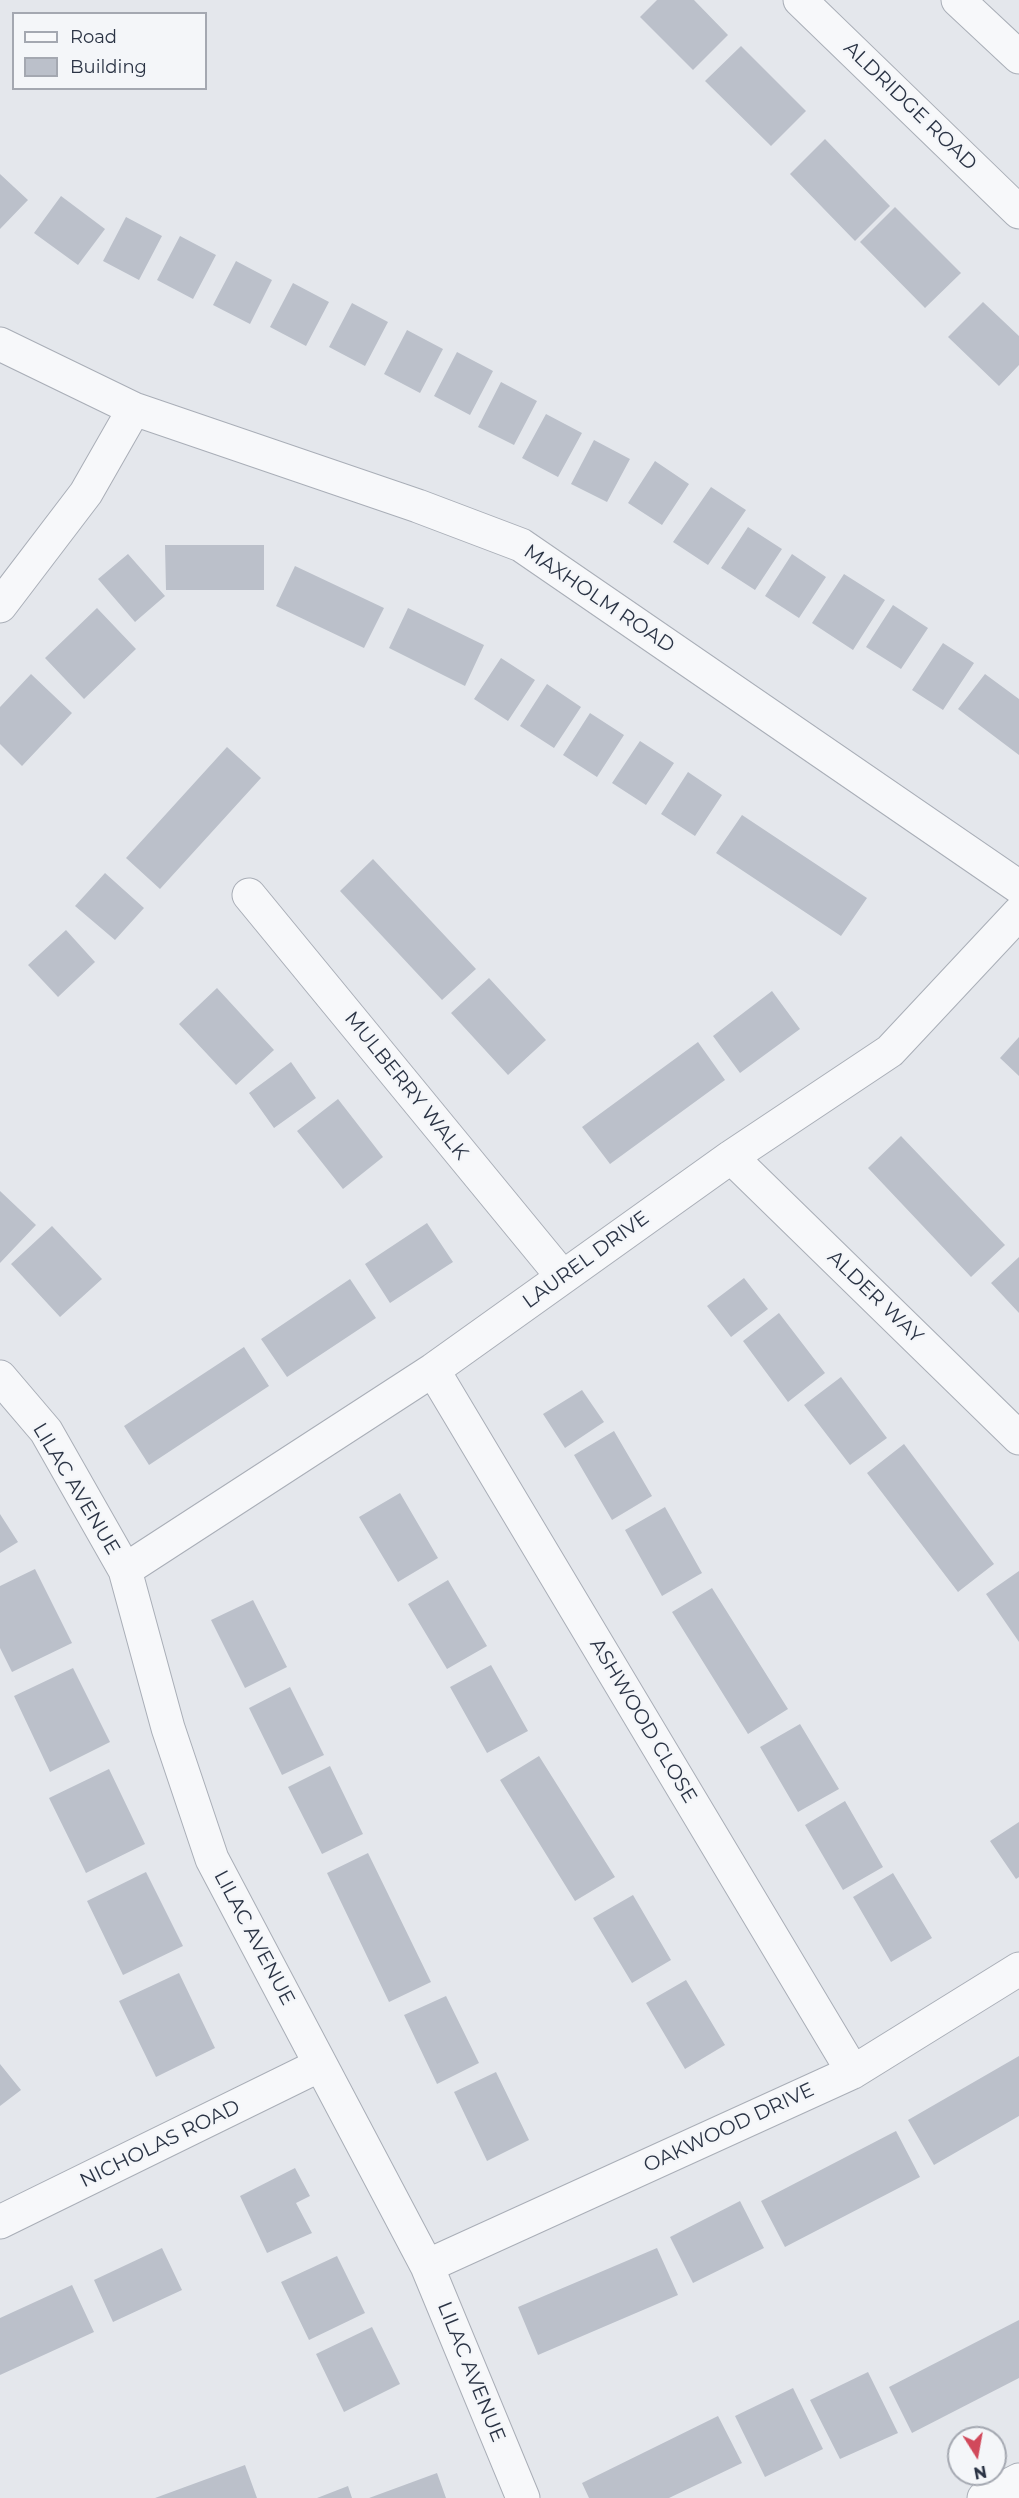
<!DOCTYPE html>
<style>
body{margin:0}
#map{position:relative;width:1019px;height:2498px;overflow:hidden;background:#e4e7ec;font-family:Montserrat,sans-serif}
canvas{display:block}
.legend{position:absolute;left:12px;top:12px;width:195px;height:78px;box-sizing:border-box;background:#f4f6f9;border:2px solid #a4a8b1;margin:0;padding:8px 10px;list-style:none;font-size:18px;color:#2b3445}
.legend li{display:flex;align-items:center;gap:12px;height:30px}
.legend b{width:30px;border:2px solid #a4a8b1}
.north{position:absolute;left:947px;top:2426px;width:60px;height:60px;box-sizing:border-box;background:#f4f6f9;border:2px solid #a4a8b1;border-radius:50%;rotate:169deg;font-size:16px;font-weight:700;line-height:24px;text-align:center;color:#2b3445}
.north::after{content:'';display:block;margin:auto;width:21px;height:27px;background:#d1495b;clip-path:polygon(50% 0,100% 100%,50% 72%,0 100%)}
</style>
<div id="map">
<canvas width="1019" height="2498"></canvas>
<ul class="legend">
<li><b style="height:8px;background:#f7f8fa"></b>Road</li>
<li><b style="height:16px;background:#bbc0ca"></b>Building</li>
</ul>
<div class="north">N</div>
</div>
<script>
const ctx = document.querySelector('canvas').getContext('2d');
ctx.lineJoin = 'round';
function paint(path, color) { ctx.fillStyle = color; ctx.fill(path, 'evenodd'); }
function trace(path, color, width, dash) { ctx.strokeStyle = color; ctx.lineWidth = width; ctx.lineCap = dash ? 'butt' : 'round'; ctx.setLineDash(dash || []); ctx.stroke(path); }
function drawText(font, color, halo, rows, align = 'center') {
  ctx.font = font + ' Montserrat,sans-serif'; ctx.lineWidth = 4.5; ctx.setLineDash([]); ctx.textBaseline = 'middle'; ctx.strokeStyle = halo; ctx.fillStyle = color; for (const [text, x, y, turn = 0] of rows) {
    ctx.save(); ctx.translate(x, y); ctx.rotate((+turn || 0) * Math.PI / 180); ctx.textAlign = isNaN(turn) ? turn : align; if (halo) ctx.strokeText(text, 0, 0); ctx.fillText(text, 0, 0); ctx.restore();
  }
}
paint(new Path2D(`
 M657,0H694L728,35L693,70L640,17Z
 M741,46L806,111L771,146L705,81Z
 M825,139L890,206L855,241L790,174Z
 M0,174L28,200L0,229Z
 M61,196L105,229L78,265L34,233Z
 M895,207L961,273L925,308L860,242Z
 M126,217L162,236L139,280L103,261Z
 M180,236L216,255L193,299L157,280Z
 M236,261L272,280L250,324L213,305Z
 M293,283L329,302L306,346L270,327Z
 M983,302L1019,336V365L999,386L948,337Z
 M352,303L388,322L365,366L329,347Z
 M407,330L443,349L420,393L384,374Z
 M457,352L493,371L470,415L434,396Z
 M501,382L537,401L514,445L478,427Z
 M546,414L582,433L558,477L522,458Z
 M594,440L630,459L607,502L571,484Z
 M655,461L689,484L662,525L628,503Z
 M711,487L746,510L708,565L673,542Z
 M748,527L782,549L755,590L721,568Z
 M165,545H264V590H166Z
 M128,554L165,596L135,622L98,579Z
 M792,554L826,577L799,618L765,596Z
 M295,566L384,608L364,648L276,606Z
 M844,574L885,600L853,650L812,623Z
 M893,605L928,628L901,669L866,647Z
 M97,608L136,649L84,699L45,658Z
 M408,608L484,645L465,686L389,648Z
 M943,643L974,663L943,710L912,690Z
 M501,658L535,680L508,721L474,699Z
 M31,674L72,713L22,766L0,744V707Z
 M985,674L1019,699V755L958,709Z
 M547,684L581,707L554,748L520,726Z
 M590,713L624,735L597,777L563,755Z
 M640,741L674,763L646,805L612,783Z
 M227,747L261,778L160,889L126,858Z
 M688,772L722,795L695,836L661,814Z
 M742,815L867,898L841,936L716,853Z
 M373,859L476,969L442,1000L340,891Z
 M105,873L144,908L115,940L75,906Z
 M66,930L95,962L58,997L28,965Z
 M489,978L546,1040L508,1075L451,1013Z
 M217,988L274,1050L236,1085L179,1024Z
 M772,991L800,1029L740,1073L713,1036Z
 M1019,1037V1076L1000,1058Z
 M698,1042L725,1080L610,1164L582,1127Z
 M291,1062L316,1098L274,1128L249,1093Z
 M338,1099L383,1157L343,1189L297,1131Z
 M901,1136L1005,1245L971,1277L868,1168Z
 M0,1191L36,1225L0,1263Z
 M427,1223L453,1262L390,1303L365,1264Z
 M52,1226L102,1279L60,1317L11,1264Z
 M1019,1257V1313L991,1283Z
 M744,1278L768,1309L731,1337L707,1306Z
 M350,1279L376,1318L287,1377L261,1339Z
 M779,1313L825,1373L788,1402L743,1341Z
 M244,1347L269,1386L149,1465L124,1426Z
 M841,1377L887,1438L850,1465L804,1405Z
 M582,1390L604,1422L565,1448L543,1414Z
 M614,1431L652,1496L612,1520L574,1455Z
 M904,1444L994,1564L958,1592L867,1473Z
 M400,1493L438,1558L398,1582L359,1517Z
 M665,1507L702,1573L662,1596L625,1530Z
 M0,1514L18,1542L0,1553Z
 M35,1569L72,1643L12,1672L0,1648V1586Z
 M1019,1571V1642L986,1594Z
 M448,1580L487,1646L447,1669L408,1604Z
 M712,1588L788,1709L748,1734L672,1612Z
 M253,1600L287,1667L245,1688L211,1620Z
 M491,1665L528,1731L487,1753L450,1687Z
 M73,1668L110,1742L50,1772L14,1696Z
 M290,1687L324,1755L282,1775L249,1708Z
 M800,1724L839,1789L798,1812L760,1747Z
 M539,1756L615,1877L575,1901L500,1780Z
 M330,1766L363,1834L322,1854L288,1787Z
 M109,1769L145,1844L86,1873L49,1798Z
 M845,1801L883,1867L843,1890L805,1825Z
 M1019,1822V1877L1016,1879L990,1841Z
 M368,1853L431,1982L389,2002L327,1873Z
 M146,1872L183,1946L123,1975L87,1901Z
 M893,1873L932,1938L891,1962L853,1897Z
 M633,1895L671,1960L632,1983L593,1918Z
 M179,1973L215,2048L156,2077L119,2001Z
 M686,1980L725,2045L685,2069L646,2003Z
 M446,1996L479,2063L437,2084L404,2015Z
 M1019,2056V2116L934,2165L908,2120Z
 M0,2064L21,2090L0,2106Z
 M496,2072L529,2140L487,2161L454,2092Z
 M896,2131L920,2177L785,2247L761,2201Z
 M295,2168L310,2196L296,2203L312,2233L267,2253L240,2196Z
 M740,2201L764,2248L693,2283L670,2237Z
 M162,2248L182,2290L113,2322L94,2280Z
 M657,2248L678,2295L538,2355L518,2307Z
 M337,2256L365,2313L309,2340L281,2282Z
 M72,2285L94,2332L0,2375V2318Z
 M1019,2320V2378L912,2433L889,2387Z
 M372,2327L400,2384L344,2412L316,2354Z
 M868,2372L898,2433L840,2459L810,2400Z
 M793,2388L823,2449L765,2477L735,2416Z
 M718,2416L742,2463L669,2498H589L582,2483Z
 M245,2465L257,2498H155Z
 M437,2473L446,2498H369Z
 M348,2486L352,2498H317Z`), '#bbc0ca');
const minor = new Path2D(`
 M800,0L1019,212
 M0,344L134,409L418,506L521,545L1019,887
 M0,606L86,493L134,409
 M249,895L562,1276
 M731,1157L1019,1438
 M433,1370L853,2072
 M0,1377L46,1431L125,1570L168,1728L212,1859L427,2266L523,2498
 M125,1570L433,1370L731,1157L890,1051L1019,913
 M0,2222L320,2065
 M427,2266L853,2072L1019,1969
 M984,2498L1019,2480`);
const tertiary = new Path2D(`
 M958,0L1019,57`);
trace(minor, '#a9aeb7', 35);
trace(tertiary, '#a9aeb7', 35);
trace(minor, '#f7f8fa', 33);
trace(tertiary, '#f7f8fa', 33);
drawText('20px', '#2b3445', '#f4f6f9', [
 ["ALDRIDGE ROAD",910,106,44],
 ["MAXHOLM ROAD",599,599,34],
 ["MULBERRY WALK",406,1086,51],
 ["LAUREL DRIVE",586,1260,-36],
 ["ALDER WAY",875,1297,44],
 ["LILAC AVENUE",76,1489,59],
 ["ASHWOOD CLOSE",643,1721,59],
 ["LILAC AVENUE",254,1938,62],
 ["OAKWOOD DRIVE",729,2128,-25],
 ["NICHOLAS ROAD",160,2144,-26],
 ["LILAC AVENUE",471,2372,68]
]);
</script>
